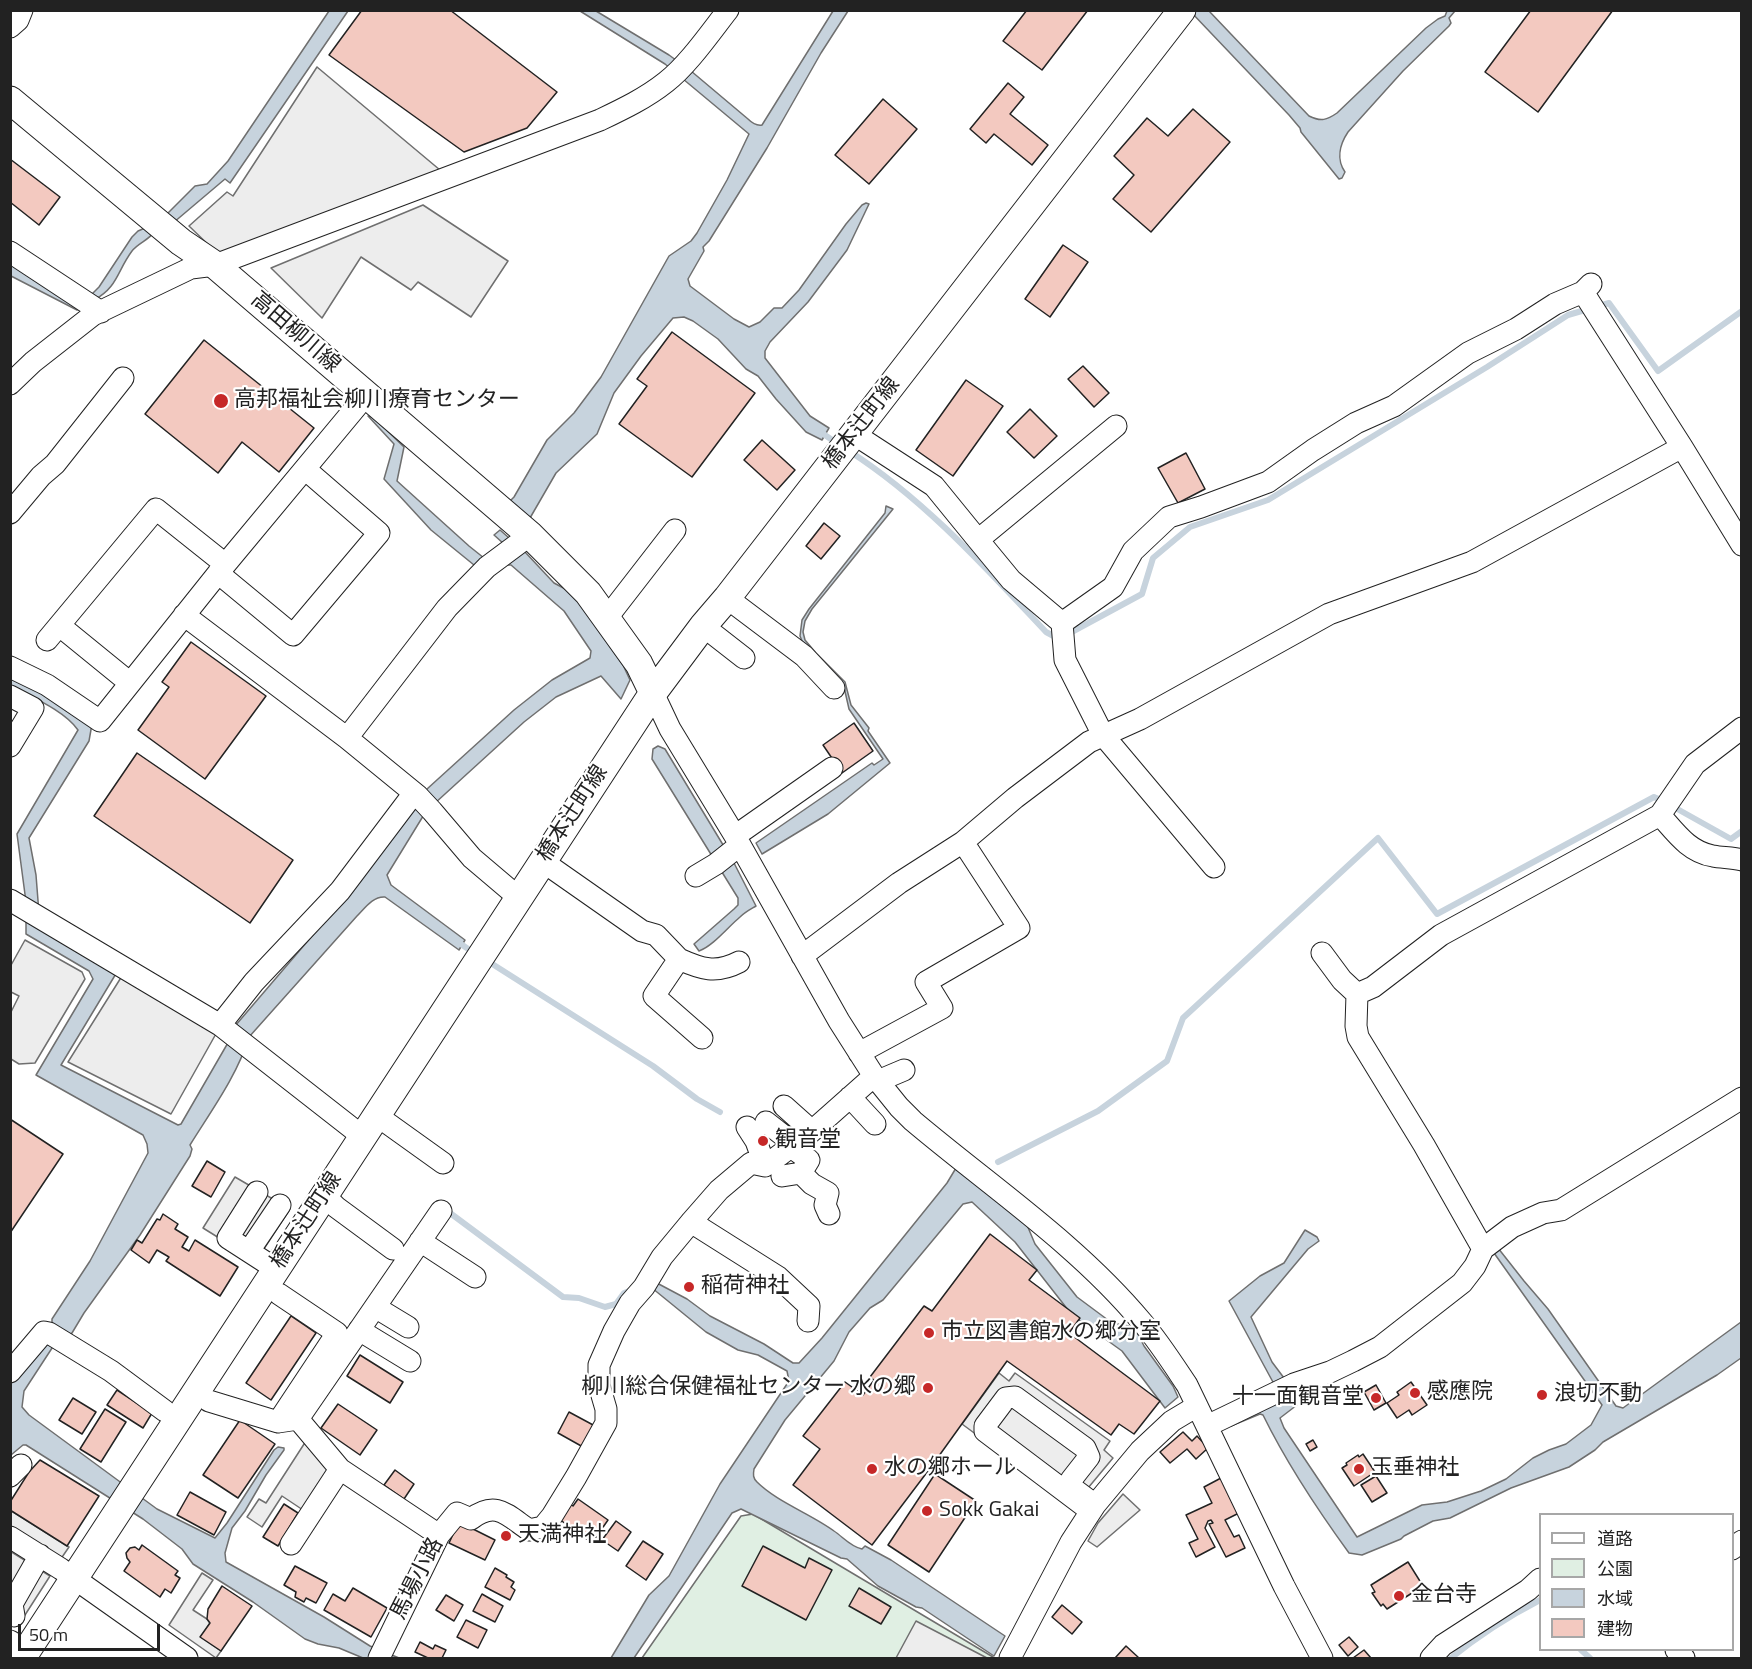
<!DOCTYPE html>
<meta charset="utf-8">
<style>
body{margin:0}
#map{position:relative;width:1752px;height:1669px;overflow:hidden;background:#fff;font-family:"Titillium Web","Noto Sans JP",sans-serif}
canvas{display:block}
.frame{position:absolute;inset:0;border:12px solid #222;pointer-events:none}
.legend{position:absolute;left:1539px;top:1513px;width:195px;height:138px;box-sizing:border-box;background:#fff;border:2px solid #a7a7a7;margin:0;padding:8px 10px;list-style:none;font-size:18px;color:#222}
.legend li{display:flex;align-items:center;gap:12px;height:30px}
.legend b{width:30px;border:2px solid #a7a7a7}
.scale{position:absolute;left:18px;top:1624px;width:142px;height:27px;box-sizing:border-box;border:3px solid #222;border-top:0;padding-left:8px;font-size:18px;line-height:21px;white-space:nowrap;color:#222;-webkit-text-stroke:4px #fff;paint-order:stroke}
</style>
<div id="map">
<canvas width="1752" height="1669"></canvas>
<div class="frame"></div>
<ul class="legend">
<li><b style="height:8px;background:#fff"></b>道路</li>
<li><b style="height:16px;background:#e0efe3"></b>公園</li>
<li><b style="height:16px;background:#c7d3dd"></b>水域</li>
<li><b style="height:16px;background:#f3c9c0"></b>建物</li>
</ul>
<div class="scale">50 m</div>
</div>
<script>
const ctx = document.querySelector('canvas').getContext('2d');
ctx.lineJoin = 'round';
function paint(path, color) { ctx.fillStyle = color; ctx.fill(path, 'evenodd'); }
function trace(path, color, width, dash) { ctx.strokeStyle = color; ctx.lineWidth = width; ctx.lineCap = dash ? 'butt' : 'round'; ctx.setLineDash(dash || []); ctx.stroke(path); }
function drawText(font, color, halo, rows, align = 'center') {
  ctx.font = font + ' "Titillium Web","Noto Sans JP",sans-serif'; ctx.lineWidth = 4.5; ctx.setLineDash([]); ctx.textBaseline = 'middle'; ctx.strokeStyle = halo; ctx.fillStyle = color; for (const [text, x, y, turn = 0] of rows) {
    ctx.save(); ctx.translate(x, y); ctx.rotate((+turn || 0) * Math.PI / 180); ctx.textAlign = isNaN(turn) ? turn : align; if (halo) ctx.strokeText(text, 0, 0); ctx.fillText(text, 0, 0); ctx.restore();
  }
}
const green = new Path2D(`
 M753,1514L993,1657V1658H642L741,1516Z`);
paint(green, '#e0efe3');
trace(green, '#6f6f6f', 1.5);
const parking = new Path2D(`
 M317,67L440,170L219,255L189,226L227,192L233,196Z
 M423,205L508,261L471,317L418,282L411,290L361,257L322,318L271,268Z
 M25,940L82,972L85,979L35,1063L19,1064L11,1059V1012L19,996L11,992L10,967Z
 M122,976L217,1032L171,1114L68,1062Z
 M235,1177L290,1209L256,1261L203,1228Z
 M999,1373L1009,1381L1015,1373L1110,1441L1104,1450L1113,1458L1073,1506L962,1424Z
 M306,1441L329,1468L303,1510L282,1496L262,1527L247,1517L259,1499L266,1503Z
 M1123,1494L1140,1510L1097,1547L1088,1541L1098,1523Z
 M10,1510L69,1547L58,1563L11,1534Z
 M10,1551L50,1576L25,1615L11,1620Z
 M202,1573L213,1580L193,1610L207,1619L210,1623L201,1637L221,1651L216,1658L169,1625Z
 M916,1621L987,1658H896Z`);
paint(parking, '#ededed');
trace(parking, '#6f6f6f', 1.5);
const water = new Path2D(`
 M329,11H348L230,183L225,179L173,223L165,216L195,186L207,184L228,161Z
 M580,11H596L669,55L691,71L748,119C752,123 756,126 762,125L833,11H848L821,53L767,148L709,241L703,247L704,251L688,279L690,286L734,319L749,327L760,322L774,308H782L799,290L846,224L862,205L866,203L869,204L847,250L808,302L770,342L765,351V358L810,416L829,428L822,440L806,432L776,399L758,376L746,369L718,339L693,321L684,317L673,318L641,356L614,393L597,434L556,473L530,518L510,501L514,497L547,440L574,413L601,377L669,256L691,241L697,233L727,180L749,134L665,64Z
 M1190,11H1209L1309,116C1321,122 1327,120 1337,113L1426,28L1438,19L1445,16L1447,11H1455L1449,18L1451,23L1449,26L1403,71L1348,132C1340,144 1336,159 1345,172L1342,178L1339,179L1301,132L1300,128L1289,115Z
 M145,228L154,232C149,240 138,243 132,251C117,271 118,287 94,300L89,297L99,287L132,237L138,231Z
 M10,260L85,308L77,310L11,276Z
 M368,416L373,417L404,447L397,481L469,546L484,558L504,544L494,535L500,530L525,552L554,583L573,593L623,665L630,680L621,699L601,676L556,697L524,722L434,804L425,813L387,875L391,885L465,940L459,950L385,897C373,896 365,908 357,916L249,1037C237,1076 211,1111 190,1145L192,1149L190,1156L140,1235L84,1313L72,1333L56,1342L24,1391L22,1407L29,1415L157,1509L215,1538L227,1523L274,1450L278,1447L284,1448V1450L266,1475L245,1511L232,1528L225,1553L226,1562L324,1617L370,1646L399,1658H363L339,1648L318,1644L305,1639L253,1602L193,1564L182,1549L143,1519L26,1445H23L11,1455L10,1383L37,1348L52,1331V1319L90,1261L148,1153L147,1144L143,1135L36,1075L93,979L89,971L26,934V902L17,834L78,730C64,710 31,697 11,686V673L92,724L89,741L29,838L36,875L40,926L117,972L61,1065L178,1125L181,1124L229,1041L235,1026L336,908L416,801L427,789L514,710L552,680L590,658L591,651L564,611L511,565H474L431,530L384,479L394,444Z
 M886,506L893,509L812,609L805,621L803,632L805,640L816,653L845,682L851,705L869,728L868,731L890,763L828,814L762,854L756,843L872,763L874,765L883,759L849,709L844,687L812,654L802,641L800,636L802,620L809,609L885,513Z
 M658,746L665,749L734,863L756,906C751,909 745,912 740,917C728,927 713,946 699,951L694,944L734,909L738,905V898L652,759L653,749Z
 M956,1168L1027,1225L1035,1244L1077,1297L1112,1323L1129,1326L1138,1334L1144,1346L1173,1386L1178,1397L1165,1408L1122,1351L1072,1315L1015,1242L972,1202L963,1204L883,1300L870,1308L849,1332L834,1361L785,1420L754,1469C753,1475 753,1478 757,1482C777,1502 811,1514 834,1531C843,1537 851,1547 862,1549L865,1546L891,1560L1005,1636L994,1656L922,1608L916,1607L878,1586L847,1559L841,1558L741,1509L732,1513L634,1658H611L649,1595L669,1576L720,1484L789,1381L787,1371L758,1355L738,1350L706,1332L652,1288L655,1282L687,1299L710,1316L764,1344L793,1363H799L822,1338L947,1183Z
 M1305,1230L1317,1237L1319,1241L1308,1249L1251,1317L1272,1362L1284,1378L1297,1405L1280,1418L1284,1428L1357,1537L1422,1505L1447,1502L1481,1491L1506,1479L1533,1458L1549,1450L1566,1444L1591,1425L1602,1405L1494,1253L1498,1248L1524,1281L1548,1309L1616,1406L1623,1408L1741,1322V1358L1717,1375L1603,1442L1595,1450L1569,1467L1511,1488L1450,1518L1433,1521L1404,1536L1401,1539L1362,1555L1349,1553C1317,1509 1287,1464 1263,1415L1260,1414L1231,1426L1274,1384L1229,1301L1260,1276L1284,1263Z`);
paint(water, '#c7d3dd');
trace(water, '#6f6f6f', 1.5);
trace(new Path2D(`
 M819,431L838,444
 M849,451C924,499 985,567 1046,632L1059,639
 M1068,634L1142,594L1153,558L1190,527L1268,500L1487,367L1568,315L1609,303L1658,371L1742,311
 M1672,806L1731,839L1742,831
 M455,940L474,953
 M486,960L653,1066L697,1099L720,1112
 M998,1162L1098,1111L1167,1061L1183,1018L1378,838L1437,914L1654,797L1663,801
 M446,1210L563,1297L579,1298L605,1307L616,1304L624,1293L632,1290
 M1581,1650L1590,1658
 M1451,1658C1478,1636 1509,1616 1540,1600`), '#c7d3dd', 6);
const building = new Path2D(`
 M362,10H450L557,92L527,128L464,152L329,55Z
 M1027,10H1088L1042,70L1003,41Z
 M1531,10H1613L1538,112L1485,72Z
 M1008,83L1024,97L1010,114L1048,145L1032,165L994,134L986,143L970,129Z
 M883,99L917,129L869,184L835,155Z
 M1193,109L1230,142L1151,232L1113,199L1134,175L1114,156L1147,118L1168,136Z
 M10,159L60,197L39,225L10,202Z
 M1063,245L1088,262L1050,317L1025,299Z
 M672,332L755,393L692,477L619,424L647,386L637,379Z
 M204,340L314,428L279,472L242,442L218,473L145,414Z
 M1083,366L1109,393L1094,407L1068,379Z
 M966,380L1003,406L953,476L916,450Z
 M1030,409L1057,436L1034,458L1007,432Z
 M762,440L795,470L777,490L744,460Z
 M1186,453L1205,489L1178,503L1158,468Z
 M824,523L840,536L821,559L806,546Z
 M191,642L266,696L205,779L138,730L169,687L162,682Z
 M854,723L873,751L842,773L823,745Z
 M137,753L293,860L250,923L94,816Z
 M10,1119L63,1154L10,1233Z
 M207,1161L225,1172L211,1197L192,1186Z
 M163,1214L178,1224L175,1229L188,1237L182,1247L189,1251L195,1240L238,1267L220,1296L166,1261L169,1257L157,1250L149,1263L131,1250L137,1240L142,1243L157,1219L160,1220Z
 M990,1234L1037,1270L1029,1280L1080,1318L1069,1333L1160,1401L1134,1434L1119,1424L1111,1435L1007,1361L931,1467L872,1545L793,1485L820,1449L803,1436L845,1382L863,1395L874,1380L870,1377L924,1306L932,1311Z
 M291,1316L316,1333L271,1400L246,1383Z
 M360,1355L403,1382L390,1403L347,1376Z
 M1411,1382L1427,1405L1412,1415L1409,1410L1397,1418L1387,1403L1399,1395L1397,1392Z
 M1376,1385L1386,1403L1374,1410L1364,1392Z
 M117,1390L152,1413L143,1428L107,1405Z
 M73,1398L96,1412L82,1434L59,1420Z
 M338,1404L377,1430L360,1455L321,1428Z
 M105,1409L126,1422L101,1462L80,1449Z
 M569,1412L595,1426L583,1447L558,1433Z
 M240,1420L275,1444L238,1498L203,1475Z
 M1183,1432L1192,1441L1197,1436L1208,1448L1196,1459L1187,1449L1170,1463L1160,1452Z
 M1313,1440L1317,1447L1310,1451L1306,1444Z
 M1363,1454L1375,1472L1354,1486L1342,1468L1347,1465L1346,1463L1358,1455L1359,1457Z
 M40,1460L99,1496L67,1546L10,1510V1502L29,1472Z
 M395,1470L414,1484L404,1499L384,1485Z
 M935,1474L976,1501L929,1572L888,1545Z
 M1376,1476L1387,1493L1372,1502L1361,1485Z
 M1221,1478L1239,1513L1225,1520L1234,1537L1239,1535L1245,1548L1226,1557L1209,1524L1213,1523L1211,1520L1208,1521L1205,1528L1215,1547L1196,1557L1189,1543L1198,1539L1186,1515L1212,1503L1204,1487Z
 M190,1492L226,1512L214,1535L177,1515Z
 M578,1499L608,1520L592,1543L559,1519L570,1504L573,1506Z
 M284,1504L298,1513L278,1546L263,1537Z
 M616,1521L631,1532L618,1551L602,1540Z
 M459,1522L495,1540L485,1560L449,1543Z
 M643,1541L663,1554L646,1580L626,1566Z
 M142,1545L178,1571L175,1575L180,1578L171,1593L165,1589L160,1597L124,1571L130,1562L127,1558L126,1553L130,1548L135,1547L139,1550Z
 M763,1546L805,1568L809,1558L832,1570L806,1620L742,1586Z
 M1408,1562L1423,1586L1387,1609L1383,1604L1381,1606L1372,1593L1375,1592L1371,1585Z
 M295,1566L327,1583L316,1603L306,1598L304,1602L295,1597L296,1592L284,1585Z
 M495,1568L507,1575L506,1577L514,1582L511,1587L515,1590L510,1600L485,1587Z
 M222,1586L252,1606L221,1651L200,1637L210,1623L207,1619L208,1609Z
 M353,1588L387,1608L371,1637L324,1610L333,1594L345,1601Z
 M859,1588L891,1607L881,1624L849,1606Z
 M482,1594L503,1606L495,1622L473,1611Z
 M446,1595L463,1605L454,1621L436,1610Z
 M1062,1605L1082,1622L1072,1634L1052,1617Z
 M466,1620L487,1630L478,1648L457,1637Z
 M1349,1637L1358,1647L1348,1656L1339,1645Z
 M420,1642L433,1649L435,1645L446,1650L442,1658H428L415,1652Z
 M1126,1646L1139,1658H1115Z
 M1364,1650L1371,1658H1353Z`);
paint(building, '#f3c9c0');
trace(building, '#222', 1.5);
const minor = new Path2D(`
 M10,27L18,20L22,10
 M10,252L101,312
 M1591,284L1583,292L1682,447L1742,545
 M10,384L33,362L93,315L191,268L215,265L600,120C623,109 646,98 666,82C688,65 710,33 728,10
 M854,434L934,486L978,540L1116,426
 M10,513L41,476L55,464L123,378
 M978,540L1011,580L1062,623L1065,660L1103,735L1214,867
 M218,573L293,635L379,533L305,469
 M727,598L804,656L834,688
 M184,615L347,738L418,796L432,811L472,858L518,897
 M606,619L675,530
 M1062,623L1113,587L1133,551L1169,517L1201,507L1268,482L1313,450L1356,423L1394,406L1468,353L1516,329L1555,304L1583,292
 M60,626L130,683
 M703,626L744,658
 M47,640L156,509L225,564
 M10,667L47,685L100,721L219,572L367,394
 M653,693L670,729L735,836L839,1021L874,1076L899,1107L913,1121C990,1186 1077,1244 1142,1322C1159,1342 1173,1364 1187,1385L1284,1586L1322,1658
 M10,696L33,708L10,746
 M347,738L447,608L487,567L530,535
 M1660,815C1676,833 1689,852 1713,856C1722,858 1732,857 1742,860
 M735,836L832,768
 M542,861L642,931L656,935L679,959L654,996L702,1038
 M696,876L716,864L740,845
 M10,900L220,1025L362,1136
 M1322,953L1342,980L1357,994
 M802,956L899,883L963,842L1015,798L1089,742L1140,719L1329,614L1472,562L1682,447
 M679,959C701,969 716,974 739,962
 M1357,994L1373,987L1441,935L1660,815L1695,764L1742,728
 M1357,994L1356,1026L1358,1037L1424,1145L1483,1249
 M220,1025L254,982L340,891L414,793
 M859,1053L942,1008L926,982L1019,928L963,842
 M878,1081L904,1070
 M850,1097L875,1124
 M784,1106L812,1131
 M376,1115L443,1163
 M766,1122L794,1144
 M747,1127L756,1141L765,1166
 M801,1173L812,1184L828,1193L825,1205L829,1214
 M782,1176L801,1173L809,1160L791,1147
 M257,1192L228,1238L276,1269
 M324,1195L336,1207L393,1249
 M691,1222L778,1277L809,1306L808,1321
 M420,1241L475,1277
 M249,1251L280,1205
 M375,1307L408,1327
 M359,1330L410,1361
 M10,1372L44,1332L49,1333L111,1371L165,1411
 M209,1401L278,1422L298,1419L441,1211
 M298,1419L340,1469L439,1535
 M278,1422L337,1333L279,1294
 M1207,1426L1294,1384L1330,1372L1353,1361L1380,1347L1462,1283L1475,1266L1483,1249L1512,1227L1543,1213L1561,1210L1742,1098
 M10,1476L21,1465
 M1091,1511L985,1431V1426L1006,1398L1015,1397L1085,1448L1089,1457L1071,1480V1487L1095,1505
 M10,1537L61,1569L187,1658
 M291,1544L340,1469
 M1732,1549L1742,1541
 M14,1616L12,1604L40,1555
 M10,1641L27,1651
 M1676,1650L1684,1658
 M379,1658L439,1535L457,1513L471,1519C496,1500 507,1515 529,1530L543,1527L552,1516L576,1477L606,1423V1409L599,1385V1365L614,1331L630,1303L644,1287L662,1257L691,1222L719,1190L751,1163L765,1166L812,1131L874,1076
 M1010,1658L1071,1542L1095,1505L1140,1451L1172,1421L1197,1406
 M1431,1658L1443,1645L1528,1590L1540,1579`);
const major = new Path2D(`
 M10,100L181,242L215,265L530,535L588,593L639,664L653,693
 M22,1658L653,693L703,626L727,598L1182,10`);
trace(minor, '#222', 23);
trace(major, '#222', 29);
trace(minor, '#fff', 21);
trace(major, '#fff', 27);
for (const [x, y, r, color] of [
 [221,401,8,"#c62828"],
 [763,1141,6,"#c62828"],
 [689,1287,6,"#c62828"],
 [929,1333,6,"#c62828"],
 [928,1388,6,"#c62828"],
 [1415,1393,6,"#c62828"],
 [1542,1395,6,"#c62828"],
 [1376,1398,6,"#c62828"],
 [872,1469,6,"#c62828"],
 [1359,1469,6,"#c62828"],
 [927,1511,6,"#c62828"],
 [506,1536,6,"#c62828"],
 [1399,1596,6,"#c62828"]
]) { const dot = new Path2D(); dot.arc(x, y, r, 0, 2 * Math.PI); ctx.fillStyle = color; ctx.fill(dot); trace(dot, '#fff', 2); }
drawText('22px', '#222', '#fff', [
 ["高田柳川線",295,333,41],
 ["橋本辻町線",862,424,-52],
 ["橋本辻町線",573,814,-57],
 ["橋本辻町線",307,1221,-57],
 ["馬場小路",418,1579,-63]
]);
drawText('22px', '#222', '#fff', [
 ["高邦福祉会柳川療育センター",234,401],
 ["観音堂",775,1141],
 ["稲荷神社",701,1287],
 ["市立図書館水の郷分室",941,1333],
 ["柳川総合保健福祉センター 水の郷",916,1388,"right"],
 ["感應院",1427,1393],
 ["浪切不動",1554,1395],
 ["十一面観音堂",1364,1398,"right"],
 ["水の郷ホール",884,1469],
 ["玉垂神社",1371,1469],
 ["Sokk Gakai",939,1511],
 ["天満神社",518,1536],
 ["金台寺",1411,1596]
], 'left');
</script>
